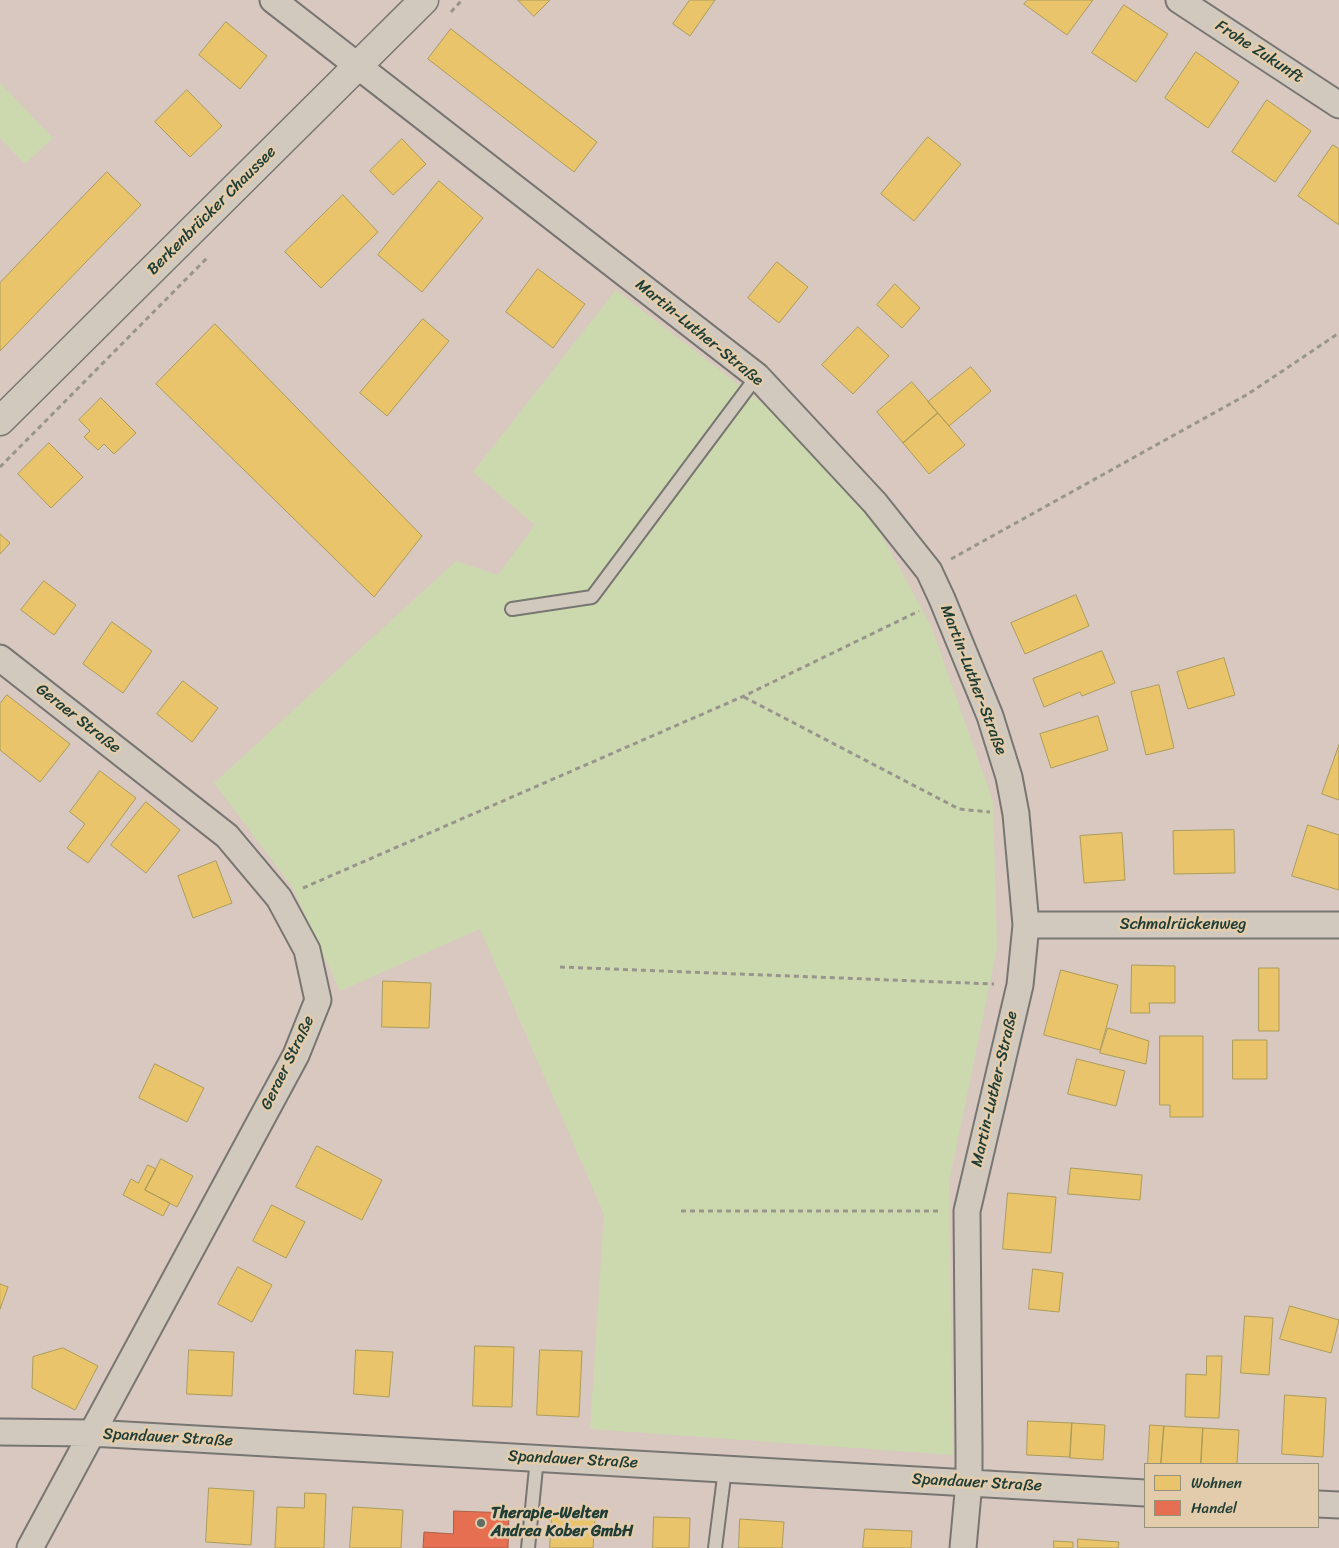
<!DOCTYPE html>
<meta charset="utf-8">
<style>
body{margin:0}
#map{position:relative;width:1339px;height:1548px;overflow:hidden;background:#d8c8c0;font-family:Sriracha,sans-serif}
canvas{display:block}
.legend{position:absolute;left:1144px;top:1463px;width:175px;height:65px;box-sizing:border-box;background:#e3ccac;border:1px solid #95937c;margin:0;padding:6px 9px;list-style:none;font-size:15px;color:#1f3d34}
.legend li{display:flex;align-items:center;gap:10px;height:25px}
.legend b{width:25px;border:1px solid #95937c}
</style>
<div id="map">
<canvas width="1339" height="1548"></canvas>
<ul class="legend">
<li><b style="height:14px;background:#e9c46a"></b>Wohnen</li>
<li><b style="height:14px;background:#e76f51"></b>Handel</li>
</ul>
</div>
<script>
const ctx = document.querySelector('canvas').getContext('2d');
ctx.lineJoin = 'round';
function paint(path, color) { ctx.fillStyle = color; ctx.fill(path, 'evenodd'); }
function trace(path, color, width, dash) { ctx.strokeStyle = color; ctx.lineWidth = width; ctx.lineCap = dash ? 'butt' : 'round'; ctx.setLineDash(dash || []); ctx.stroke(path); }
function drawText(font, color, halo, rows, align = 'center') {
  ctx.font = font + ' Sriracha,sans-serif'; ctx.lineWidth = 5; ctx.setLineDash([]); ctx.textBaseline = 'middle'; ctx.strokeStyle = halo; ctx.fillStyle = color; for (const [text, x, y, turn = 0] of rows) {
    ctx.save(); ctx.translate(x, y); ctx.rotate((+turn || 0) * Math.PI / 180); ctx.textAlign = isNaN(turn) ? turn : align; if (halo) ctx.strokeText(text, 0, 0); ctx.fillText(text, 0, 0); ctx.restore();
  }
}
paint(new Path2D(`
 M0,83L53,138L25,164L0,138Z
 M616,290L765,405L867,509L931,626L993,802L997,948L949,1183L953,1455L590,1429L604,1214L480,929L340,991L293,888L214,783L456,561L498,575L535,525L473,472Z`), '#ccd9af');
const homes = new Path2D(`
 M518,0H550L534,16Z
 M690,0H715L690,36L673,24Z
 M1028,0H1093L1067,35L1024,4Z
 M1124,5L1168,34L1136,82L1092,53Z
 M226,22L267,56L240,89L199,55Z
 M451,29L597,142L574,172L428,59Z
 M1196,52L1239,82L1208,128L1165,98Z
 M187,90L222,126L190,157L155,122Z
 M1267,100L1311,131L1275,182L1232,152Z
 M928,137L961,164L914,221L881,194Z
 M402,139L426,164L393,195L370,171Z
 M1333,145L1339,149V225L1298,196Z
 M107,172L141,205L0,351V283Z
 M439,181L483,218L422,292L378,255Z
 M343,195L378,232L321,288L285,252Z
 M777,262L808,287L779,323L748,298Z
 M538,269L585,304L553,348L506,312Z
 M895,284L920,308L902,328L877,305Z
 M423,319L449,341L387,416L360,393Z
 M215,324L422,536L374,597L156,384Z
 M858,327L889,356L853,394L822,365Z
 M971,367L991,391L949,426L928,402Z
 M912,382L938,413L903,443L877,412Z
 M101,398L136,433L114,454L104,444L98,450L84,437L90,431L79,420Z
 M938,413L965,445L929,474L903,443Z
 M49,443L83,477L51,508L18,474Z
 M0,534L10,543L0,554Z
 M44,581L76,605L54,635L21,610Z
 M1076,595L1089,626L1025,654L1011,623Z
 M112,622L152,651L123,693L83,664Z
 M1102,651L1115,683L1082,696L1080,692L1044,707L1033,679Z
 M1224,658L1235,695L1188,709L1177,672Z
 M183,681L218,708L192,742L157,714Z
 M1159,685L1174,748L1146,755L1131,692Z
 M7,695L70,744L40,782L0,750V704Z
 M1098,716L1108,750L1051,768L1040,734Z
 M1339,745V800L1322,794Z
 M100,771L136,798L88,863L67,848L85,824L70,812Z
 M146,802L180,830L146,873L111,845Z
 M1308,825L1339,835V890L1292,876Z
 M1234,830L1235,873L1174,874L1173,831Z
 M1122,833L1125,880L1084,883L1080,836Z
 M216,861L232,903L193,918L178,876Z
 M1132,965L1175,966V1003H1149L1150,1013H1131Z
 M1259,968H1279V1031H1259Z
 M1061,970L1118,985L1100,1050L1044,1035Z
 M383,981L431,983L429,1028L382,1027Z
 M1108,1028L1149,1041L1146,1064L1100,1053Z
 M1160,1036H1203V1117H1170V1105H1160Z
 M1233,1040H1267V1079H1233Z
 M1077,1059L1125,1071L1116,1106L1068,1094Z
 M155,1064L204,1088L187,1122L139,1098Z
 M317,1146L382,1180L362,1220L296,1187Z
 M161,1159L193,1176L177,1207L145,1190Z
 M148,1165L156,1169L145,1190L170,1203L163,1216L123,1195L131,1179L138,1183Z
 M1071,1168L1142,1175L1140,1200L1068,1194Z
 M1008,1193L1056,1197L1051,1253L1003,1249Z
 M272,1205L305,1222L286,1258L253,1241Z
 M238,1267L272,1285L252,1322L218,1304Z
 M1033,1269L1063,1273L1059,1312L1029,1309Z
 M0,1284L8,1287L0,1309Z
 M1290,1306L1339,1320L1331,1353L1280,1339Z
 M1245,1316L1273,1318L1269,1375L1241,1373Z
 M475,1346L514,1347L512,1407L473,1406Z
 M63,1348L98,1366L75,1410L32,1388L33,1357Z
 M189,1350L234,1352L232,1396L187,1394Z
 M356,1350L393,1352L389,1397L354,1394Z
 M540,1350L582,1351L579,1417L537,1415Z
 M1207,1356H1222L1219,1418L1185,1417L1186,1374L1206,1375Z
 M1285,1395L1326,1398L1323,1457L1282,1454Z
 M1028,1421L1072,1423L1070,1457L1027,1455Z
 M1072,1423L1105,1425L1103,1460L1070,1458Z
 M1150,1425L1164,1426L1161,1464H1148Z
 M1164,1426L1203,1428L1201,1464H1161Z
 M1203,1428L1239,1430L1237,1464H1201Z
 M209,1488L254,1491L251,1545L206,1542Z
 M305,1493L326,1494L324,1548H275L277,1507L304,1508Z
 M353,1507L403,1510L401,1548H350Z
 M552,1514L595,1516L593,1548H550Z
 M654,1517L690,1518L689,1548H653Z
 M740,1519L784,1522L782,1548H739Z
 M865,1529L912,1531L911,1548H863Z
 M1078,1539L1119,1542L1118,1548H1078Z
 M1054,1541L1073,1542V1548H1054Z`);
paint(homes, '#e9c46a');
trace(homes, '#ac9c5a', 1);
const shops = new Path2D(`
 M454,1511L509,1513L508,1548H423L424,1532L453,1534Z`);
paint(shops, '#e76f51');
trace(shops, '#ab6048', 1);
const service = new Path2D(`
 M512,609L592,597L757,376
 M528,1548L537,1458
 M715,1548L725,1469`);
const minor = new Path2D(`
 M273,0L757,376L875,503L929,571L942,599L990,716L1009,777L1016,814L1026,925L1020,985L967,1211L969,1448V1482L963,1548
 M1179,0L1339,105
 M0,658L227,836L279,898L307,950L318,1000L296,1055L30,1548
 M1026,925H1339
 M0,1432L91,1433L1145,1493
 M1318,1504L1339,1505`);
const secondary = new Path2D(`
 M0,421L424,0`);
trace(service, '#787671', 16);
trace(minor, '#787671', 29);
trace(secondary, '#787671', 31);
trace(new Path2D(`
 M451,12L462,0
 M0,467L209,256
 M951,559L1248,394L1339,333
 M744,697L959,809L990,812
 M303,888L744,696L919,611
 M560,967L994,984
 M681,1211H940`), '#98958d', 3, [5, 4]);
trace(service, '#d2c9be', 12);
trace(minor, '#d2c9be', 25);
trace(secondary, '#d2c9be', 28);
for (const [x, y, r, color] of [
 [481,1523,5,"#606e65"]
]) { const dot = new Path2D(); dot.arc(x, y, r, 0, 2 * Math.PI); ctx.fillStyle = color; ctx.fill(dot); trace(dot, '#e3ccac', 2); }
drawText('16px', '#1f3d34', '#e3ccac', [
 ["Frohe Zukunft",1259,52,33],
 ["Berkenbrücker Chaussee",212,211,-45],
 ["Martin-Luther-Straße",699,333,39],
 ["Martin-Luther-Straße",973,680,69],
 ["Geraer Straße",78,719,38],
 ["Schmalrückenweg",1183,925],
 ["Geraer Straße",288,1063,-64],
 ["Martin-Luther-Straße",995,1089,-77],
 ["Spandauer Straße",168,1438,3],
 ["Spandauer Straße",573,1460,3],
 ["Spandauer Straße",977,1483,3]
]);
drawText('bold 16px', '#1f3d34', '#e3ccac', [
 ["Therapie-Welten",491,1514],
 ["Andrea Kober GmbH",491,1532]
], 'left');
</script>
